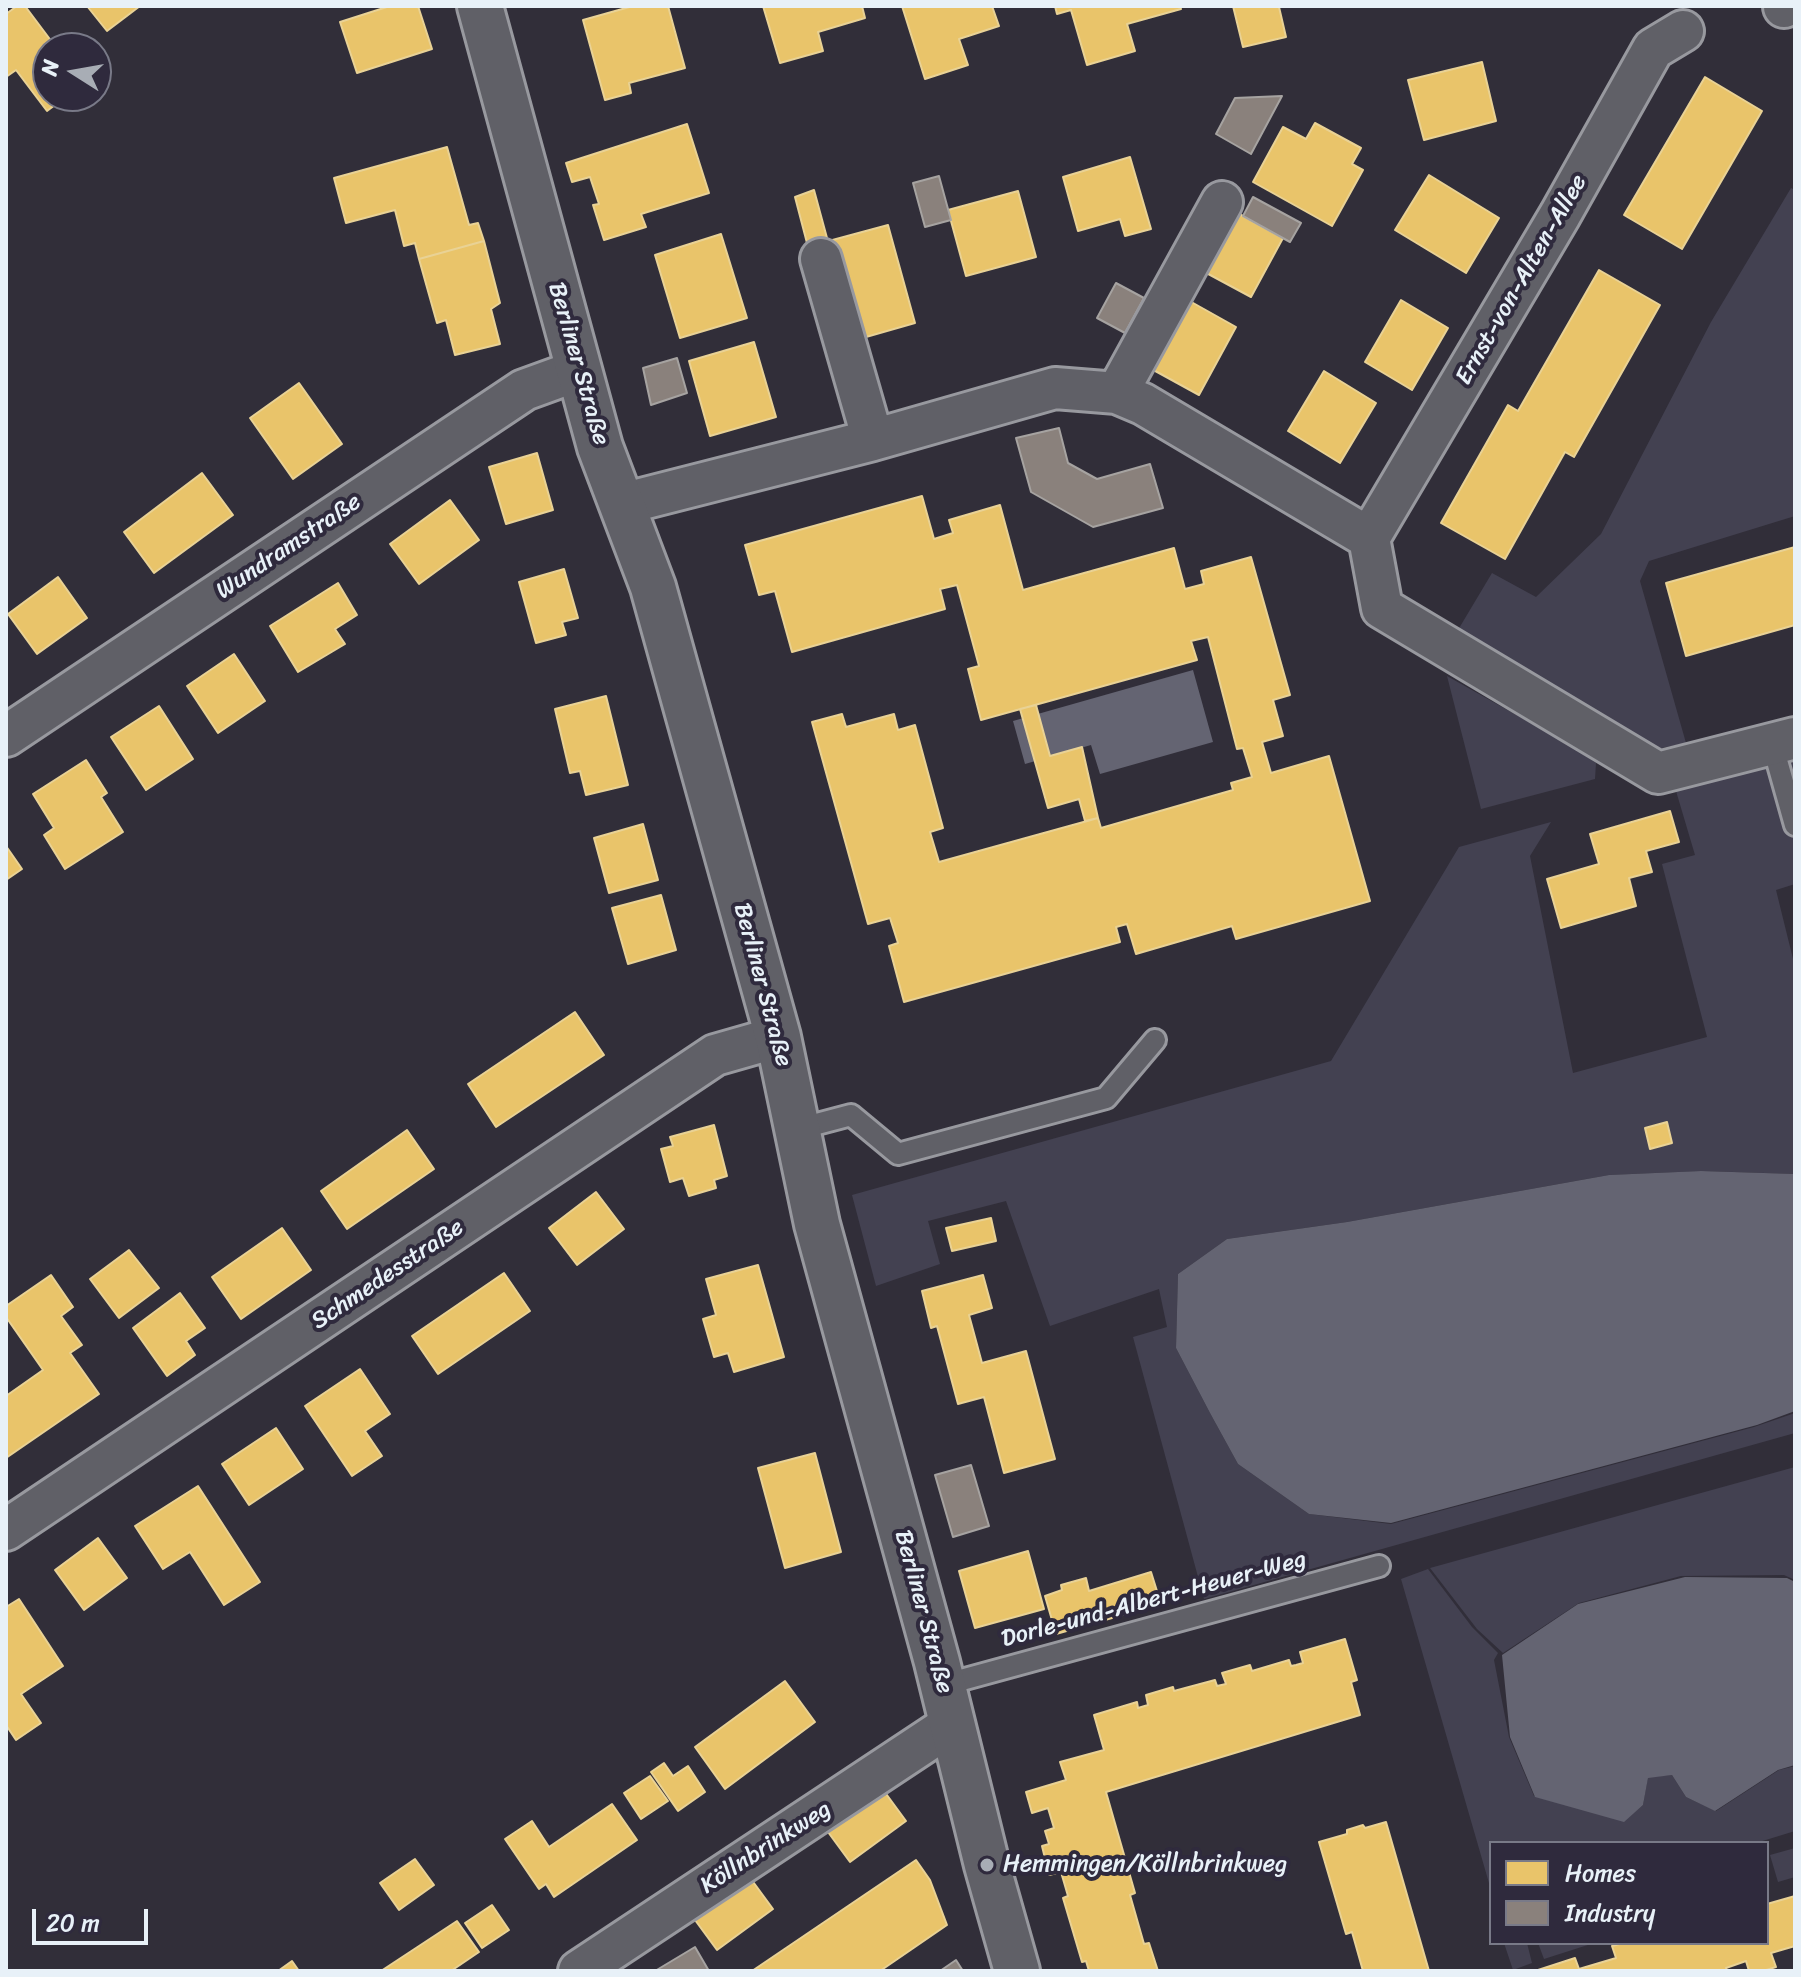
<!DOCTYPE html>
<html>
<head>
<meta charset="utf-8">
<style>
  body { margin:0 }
  #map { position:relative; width:1801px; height:1977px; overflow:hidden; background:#312e39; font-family:Sriracha,sans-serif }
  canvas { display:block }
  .frame { position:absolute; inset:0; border:8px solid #e8f1f8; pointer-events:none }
  .legend { position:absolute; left:1489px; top:1841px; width:280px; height:104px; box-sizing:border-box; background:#2f2a3d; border:2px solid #797a88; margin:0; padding:10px 14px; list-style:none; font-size:24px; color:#e8f1f8 }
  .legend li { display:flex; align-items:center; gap:16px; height:40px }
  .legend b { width:40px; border:2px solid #797a88 }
  .north { position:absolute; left:32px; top:32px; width:80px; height:80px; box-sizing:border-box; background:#2f2a3d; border:2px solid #797a88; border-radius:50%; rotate:281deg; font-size:22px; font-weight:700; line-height:32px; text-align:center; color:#e8f1f8 }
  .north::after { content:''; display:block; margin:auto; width:28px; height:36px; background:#a8adb5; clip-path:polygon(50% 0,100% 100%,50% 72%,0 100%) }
  .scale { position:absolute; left:32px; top:1909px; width:116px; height:36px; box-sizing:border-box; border:4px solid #e8f1f8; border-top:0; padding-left:10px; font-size:24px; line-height:28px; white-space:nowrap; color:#e8f1f8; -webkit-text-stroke:6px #2f2a3d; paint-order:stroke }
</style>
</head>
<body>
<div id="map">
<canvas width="1801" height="1977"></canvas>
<div class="frame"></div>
<ul class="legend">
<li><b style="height:22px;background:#e9c46a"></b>Homes</li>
<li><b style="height:22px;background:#8a817c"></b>Industry</li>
</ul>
<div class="north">N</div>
<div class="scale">20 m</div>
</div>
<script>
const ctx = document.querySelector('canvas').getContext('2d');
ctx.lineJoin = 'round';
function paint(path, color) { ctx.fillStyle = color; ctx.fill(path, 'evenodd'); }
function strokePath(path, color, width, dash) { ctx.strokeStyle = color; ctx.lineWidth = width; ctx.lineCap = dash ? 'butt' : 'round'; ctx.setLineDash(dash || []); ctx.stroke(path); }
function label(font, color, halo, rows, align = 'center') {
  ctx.font = font + ' Sriracha,sans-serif'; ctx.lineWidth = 8; ctx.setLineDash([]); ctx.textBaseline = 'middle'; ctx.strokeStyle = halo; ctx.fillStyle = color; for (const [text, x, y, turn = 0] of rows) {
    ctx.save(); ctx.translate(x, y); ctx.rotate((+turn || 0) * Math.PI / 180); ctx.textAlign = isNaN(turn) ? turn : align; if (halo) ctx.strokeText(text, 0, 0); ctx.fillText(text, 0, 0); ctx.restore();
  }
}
const green = new Path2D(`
  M1791,188l4,2v326l-146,45 -9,20 46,162 -29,6 -202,-114 37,-62 44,24 65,-63 110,-212z
  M1447,676l121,68 28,19 -1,16 -114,30z
  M1795,757v127l-19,6 19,77v207l-93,-3 -93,4 -262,47 -120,17 -49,35 -2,74 34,65 28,51 71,50 82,10 363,-97 41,-14v20l-591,166 -71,-262 34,-10 -8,-38 -109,37 -44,-125 -78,20 12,43 -64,22 -24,-91 479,-134 128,-214 92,-25 -21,34 43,217 134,-36 -45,-173 33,-9 -19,-64z
  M1795,1467v113l-11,-5 -103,1 -102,27 -76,50 -26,-24 -47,-61z
  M1428,1569l44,58 26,26 -4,7 15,77 25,59 90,25 19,-16 5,-28 24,-2 14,22 30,14 63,-41 16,-4v65l-39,12h-265v47l-90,-311z
  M1795,1848v29l-17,5 -8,-27z
  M1504,1943h23l5,20 -19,7z
  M1538,1943h56l-50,16z`);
const water = new Path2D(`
  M1193,670l20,72 -113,32 -9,-29 -66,19 -12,-43z
  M1701,1171l94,3v237l-38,14 -366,98 -82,-9 -71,-50 -28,-51 -34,-65 2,-74 49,-35 120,-17 262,-47z
  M1685,1577l102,1 8,4v183l-17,5 -63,41 -29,-14 -14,-22 -24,3 -5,27 -19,17 -89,-25 -25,-60 -8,-82 76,-51z`);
const homes = new Path2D(`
  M17,6h8l27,36 10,-7 10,13h-24v48h19l-20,15 -31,-41 -10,7v-63z
  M87,6h53l-33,25z
  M390,6h28l14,43 -75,24 -17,-51z
  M633,6h35l17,62 -56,15 2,10 -26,7 -22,-80z
  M763,6h99l3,12 -47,14 5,19 -43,12z
  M902,6h90l7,20 -40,13 9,26 -43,14z
  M1055,6h125l1,3 -54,15 8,27 -48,14 -16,-55 -14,4z
  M1233,6h51l-5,1 7,30 -43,10z
  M1482,62l14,59 -72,19 -16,-60z
  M1705,77l57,34 -80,138 -58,-34z
  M1315,123l46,25 -9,16 11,6 -31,56 -79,-44 30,-55 23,12z
  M687,124l22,69 -68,21 5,13 -42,13 -11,-35 6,-1 -9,-27 -18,5 -6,-19z
  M447,147l22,78 9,-2 6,18 -65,18 -4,-16 -11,3 -9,-36 -49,13 -12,-45z
  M1130,157l21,72 -26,7 -5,-17 -42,12 -15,-54z
  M1429,175l70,43 -33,55 -71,-43z
  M814,190l13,48 -20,5 -12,-46z
  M1018,191l18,66 -70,19 -18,-66z
  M1232,210l51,28 -32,59 -52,-28z
  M888,225l27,98 -63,18 -27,-99z
  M721,234l26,84 -67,20 -25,-83z
  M484,241l16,62 -9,6 9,35 -45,11 -9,-35 -9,3 -18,-64z
  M1599,270l61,35 -86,152 -9,-5 -60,107 -64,-36 67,-118 10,6z
  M1186,299l50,28 -37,68 -51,-28z
  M1401,300l47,28 -36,62 -47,-28z
  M754,342l22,75 -66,19 -21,-75z
  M1324,371l52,32 -36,60 -52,-32z
  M299,383l43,61 -49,35 -43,-61z
  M537,453l16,57 -47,14 -17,-57z
  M202,473l31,42 -79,58 -30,-41z
  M922,496l12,43 19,-6 -4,-13 51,-15 23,85 151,-42 11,41 19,-5 -3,-13 50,-14 39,138 -17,5 10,36 -21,6 9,31 58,-17 41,145 -134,38 -4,-13 -96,28 -9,-30 -11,3 4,15 -216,60 -15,-56 9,-3 -8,-25 -22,6 -56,-202 30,-8 4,13 48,-13 4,16 17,-5 28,103 -13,4 9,30 159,-44 3,10 132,-38 -2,-7 21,-6 -9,-29 -6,1 -29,-112 -17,4 6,19 -216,60 -13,-51 11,-3 -22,-81 -17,4 5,20 -153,43 -17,-61 -16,4 -14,-50z
  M450,500l29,40 -60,44 -29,-40z
  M1795,547v78l-109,31 -20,-73z
  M564,569l14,49 -16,4 4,13 -30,8 -17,-61z
  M58,577l29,41 -50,36 -29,-40z
  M338,583l19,32 -22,14 10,15 -47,28 -28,-46z
  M234,654l31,47 -47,32 -31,-47z
  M606,696l22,89 -42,10 -6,-24 -10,2 -15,-64z
  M1036,705l14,51 32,-9 16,71 -13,3 -6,-22 -31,9 -28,-99z
  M159,706l34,53 -47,31 -35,-53z
  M86,760l21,33 -6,4 22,35 -58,37 -21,-34 10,-7 -21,-34z
  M1670,811l9,31 -33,9 6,21 -23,6 7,28 -75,22 -14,-49 52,-15 -9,-30z
  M643,824l15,56 -49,13 -15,-55z
  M6,846l16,23 -16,11z
  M661,895l15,55 -48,14 -16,-56z
  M575,1012l29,43 -108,72 -28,-43z
  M1667,1122l5,21 -22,6 -5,-21z
  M714,1125l13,51 -13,4 2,8 -27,8 -6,-18 -13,4 -9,-33 12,-3 -3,-9z
  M407,1130l27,39 -87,60 -26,-38z
  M596,1192l28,37 -47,36 -28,-37z
  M991,1218l5,23 -44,10 -6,-23z
  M282,1228l29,42 -70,49 -29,-42z
  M129,1250l30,38 -40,30 -29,-39z
  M758,1265l26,92 -50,15 -6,-19 -14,4 -11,-38 13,-4 -10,-36z
  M504,1273l26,38 -92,63 -26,-38z
  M51,1275l22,32 -12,9 21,29 -12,8 29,41 -93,64v-62l37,-26 -37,-53v-11z
  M983,1275l9,33 -23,7 13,48 44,-12 29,108 -51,14 -20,-76 -26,7 -21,-78 -6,2 -9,-37z
  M180,1293l25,35 -19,13 9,14 -28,21 -34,-48z
  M360,1369l30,45 -25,17 17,25 -30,20 -47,-70z
  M276,1428l27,41 -54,36 -27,-41z
  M815,1453l26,99 -56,16 -27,-100z
  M198,1486l62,96 -36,23 -34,-53 -27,17 -28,-43z
  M98,1538l29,40 -43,32 -29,-40z
  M1028,1551l16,58 -69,19 -16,-57z
  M1151,1572l10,32 -105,30 -11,-38 17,-6 -1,-5 25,-7 3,13z
  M19,1599l44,67 -42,28 20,29 -25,17 -10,-15v-118z
  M1345,1639l12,41 -6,2 9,33 -254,77 29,101 -5,2 14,49 5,-1 9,28h-69l-3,-10 -4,1 -19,-64 5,-2 -7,-24 -12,3 -7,-29 7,-2 -4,-13 9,-3 -6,-20 -16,5 -6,-21 40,-12 -6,-18 44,-12 -10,-35 43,-13 1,6 10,-3 -2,-10 27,-8 1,4 41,-11 2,6 9,-2 -4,-11 28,-8 2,6 37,-11 2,6 5,-1 7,-2 -3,-11z
  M785,1681l30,41 -90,67 -30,-42z
  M664,1763l9,13 15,-10 17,26 -27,19 -27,-39z
  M650,1776l18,25 -27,18 -17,-26z
  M884,1791l22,30 -56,41 -22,-30z
  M612,1804l25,36 -83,57 -8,-13 -7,5 -34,-50 27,-18 17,26z
  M1386,1822l43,149h-66l-11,-39 -6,2 -27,-92 28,-8v-4l16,-5 2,3z
  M415,1859l19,26 -35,25 -19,-27z
  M916,1860l14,20 17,45 -67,46h-128z
  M751,1879l22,30 -56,41 -22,-30z
  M1795,1896v50l-24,7 5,14 -13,4h-14l-3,-10 -20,7 1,3 -189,-1 37,-12 4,11 37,-11 -4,-12 11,-3h144v-39z
  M492,1905l17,25 -27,18 -17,-25z
  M457,1921l22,31 -28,19h-70z
  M292,1961l7,10h-21z`);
const industry = new Path2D(`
  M1282,96l-31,58 -35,-20 19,-36z
  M939,176l12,44 -26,7 -12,-44z
  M1253,197l48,26 -11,19 -47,-26z
  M1116,283l28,15 -19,35 -28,-15z
  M677,358l10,35 -36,12 -8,-37z
  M1059,428l9,35 29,16 53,-15 13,44 -70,19 -62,-35 -15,-54z
  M971,1465l18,61 -36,11 -18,-62z
  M695,1947l14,24h-54z
  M956,1960l7,11h-23z`);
const lane = new Path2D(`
  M1772,743l23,82
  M798,1129l53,-14 47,39 208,-56 49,-58
  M943,1685l436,-119`);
const street = new Path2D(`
  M1784,7l1,-1
  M821,259l52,181
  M1117,393l105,-191
  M622,504l251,-64 182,-52 62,5 26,11 226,134 13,70 276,165 137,-35
  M1369,538l191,-323 93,-166 30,-18
  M6,736l518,-346 55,-20
  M6,1530l709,-475 63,-18
  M579,1971l373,-247`);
const secondary = new Path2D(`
  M480,6l120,441 53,140 125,450 39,187 120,438 50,203 30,106`);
const markers = [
  [987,1865,8,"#a8adb5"]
];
const streetNames = [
  ["Ernst-von-Alten-Allee",1522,280,-60],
  ["Berliner Straße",578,364,74],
  ["Wundramstraße",289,547,-34],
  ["Berliner Straße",762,985,75],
  ["Schmedesstraße",388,1275,-34],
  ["Dorle-und-Albert-Heuer-Weg",1154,1600,-15],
  ["Berliner Straße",923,1612,75],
  ["Köllnbrinkweg",766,1848,-33]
];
const poiNames = [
  ["Hemmingen/Köllnbrinkweg",1003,1865]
];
paint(green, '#434151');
paint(water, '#646472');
paint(homes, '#e9c46a');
strokePath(homes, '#e9d295', 2);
paint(industry, '#8a817c');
strokePath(industry, '#a6a3a1', 2);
strokePath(lane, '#98999f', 26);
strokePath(street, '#98999f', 46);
strokePath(secondary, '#98999f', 50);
strokePath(lane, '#606067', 20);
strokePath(street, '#606067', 40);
strokePath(secondary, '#606067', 44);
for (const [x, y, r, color] of markers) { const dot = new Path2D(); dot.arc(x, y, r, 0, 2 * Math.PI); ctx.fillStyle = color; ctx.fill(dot); strokePath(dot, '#2f2a3d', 3); }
label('24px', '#e8f1f8', '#2f2a3d', streetNames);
label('24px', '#e8f1f8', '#2f2a3d', poiNames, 'left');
</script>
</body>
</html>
